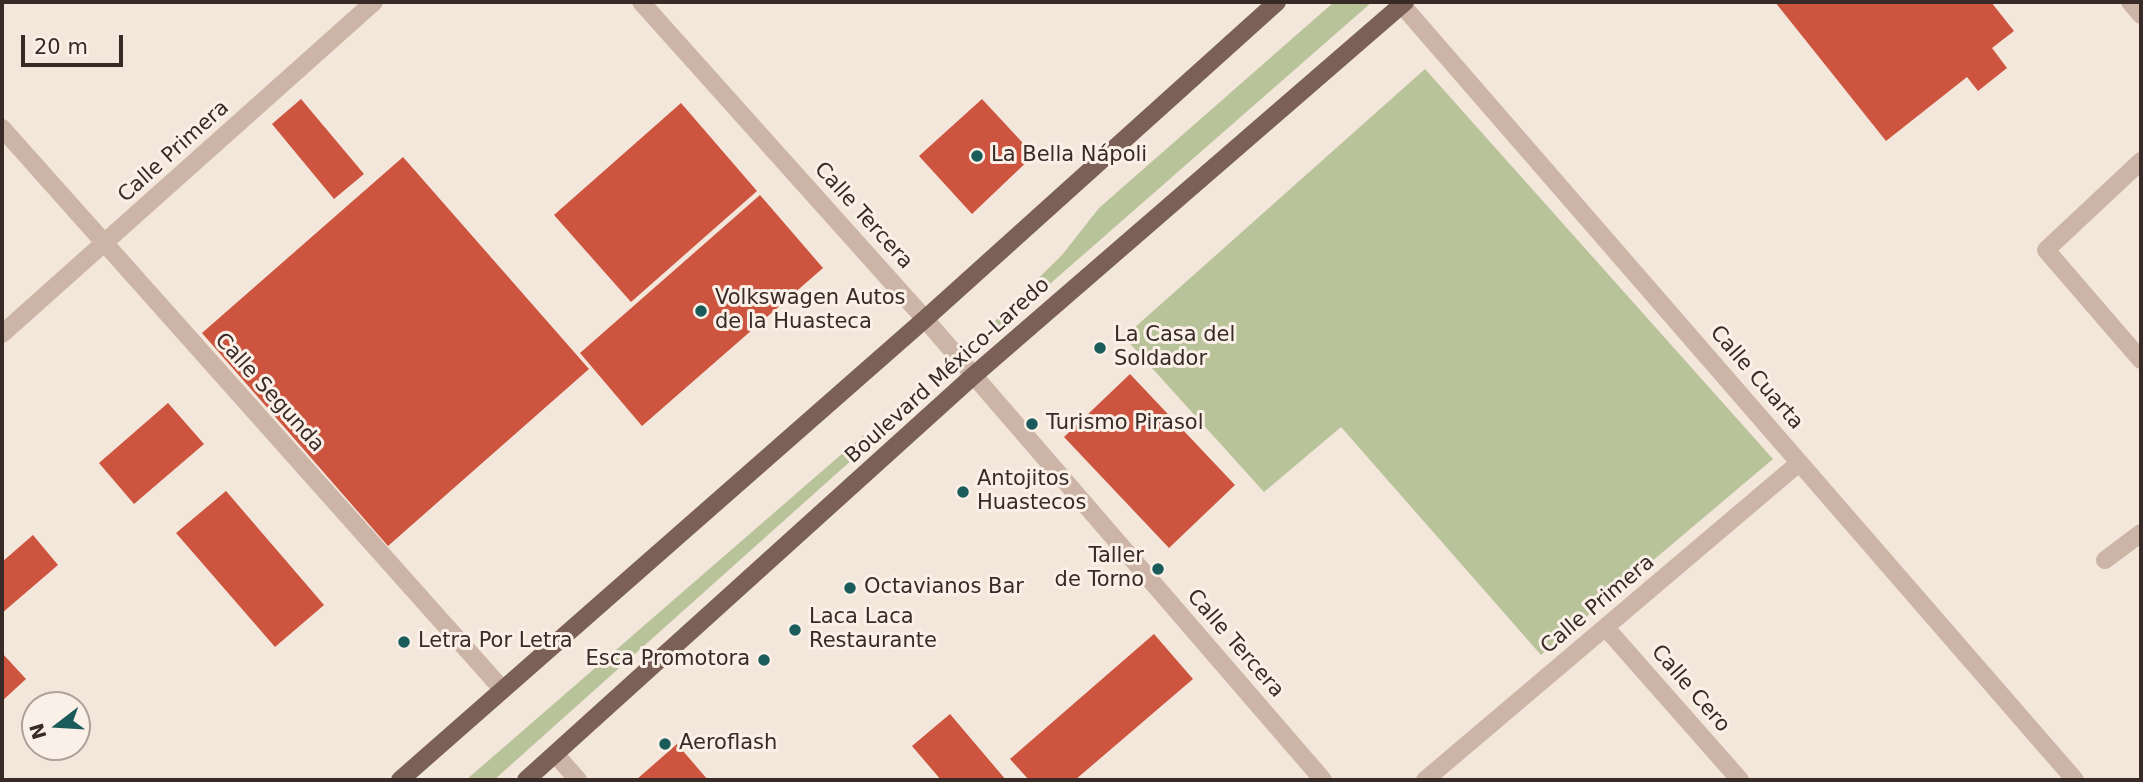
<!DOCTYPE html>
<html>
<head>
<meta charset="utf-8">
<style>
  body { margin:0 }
  #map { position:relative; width:2143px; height:782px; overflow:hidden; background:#f3e6db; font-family:"DejaVu Sans",sans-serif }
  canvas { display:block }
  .frame { position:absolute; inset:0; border:4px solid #382b27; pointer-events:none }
  .north { position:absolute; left:21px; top:691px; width:70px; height:70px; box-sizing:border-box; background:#fbf0e7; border:2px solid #ada19a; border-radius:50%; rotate:253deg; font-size:19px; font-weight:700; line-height:28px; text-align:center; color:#382b27 }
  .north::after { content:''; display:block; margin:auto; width:24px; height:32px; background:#1a5c5a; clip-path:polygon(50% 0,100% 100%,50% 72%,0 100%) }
  .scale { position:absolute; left:21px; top:35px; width:102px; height:32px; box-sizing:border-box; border:4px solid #382b27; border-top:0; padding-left:9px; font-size:21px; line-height:24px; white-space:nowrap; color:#382b27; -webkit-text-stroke:5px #fbf0e7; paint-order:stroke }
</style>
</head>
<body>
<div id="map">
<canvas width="2143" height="782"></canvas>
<div class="frame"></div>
<div class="north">N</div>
<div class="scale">20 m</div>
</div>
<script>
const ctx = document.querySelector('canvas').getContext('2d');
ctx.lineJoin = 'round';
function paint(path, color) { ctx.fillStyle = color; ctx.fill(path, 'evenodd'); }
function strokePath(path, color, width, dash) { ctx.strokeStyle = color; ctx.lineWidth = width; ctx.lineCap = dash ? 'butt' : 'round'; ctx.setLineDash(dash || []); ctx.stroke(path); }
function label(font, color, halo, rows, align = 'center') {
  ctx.font = font + ' "DejaVu Sans",sans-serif'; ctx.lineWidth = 6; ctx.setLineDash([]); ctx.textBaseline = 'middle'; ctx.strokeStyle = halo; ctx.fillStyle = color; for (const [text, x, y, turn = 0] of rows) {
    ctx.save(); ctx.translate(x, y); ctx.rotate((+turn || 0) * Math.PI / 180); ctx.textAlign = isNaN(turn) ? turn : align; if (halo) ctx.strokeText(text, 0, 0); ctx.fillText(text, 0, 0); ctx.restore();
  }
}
const green = new Path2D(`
  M1334,2h38l-377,330 -5,-2 3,-7 69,-68 37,-47z
  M1425,69l348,390 -232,196 -200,-228 -77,65 -140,-155z
  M866,433h5l2,8 -379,339h-28z`);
const building = new Path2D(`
  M1775,2h216l23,29 -22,17 15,20 -29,23 -11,-14 -81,64z
  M301,99l63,75 -30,25 -62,-75z
  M982,99l52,56 -62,59 -53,-58z
  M681,103l76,88 -126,111 -77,-87z
  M403,157l186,212 -201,177 -186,-213z
  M760,195l63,73 -181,158 -62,-73z
  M1130,374l105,111 -66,63 -105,-111z
  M168,403l36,41 -70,60 -35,-41z
  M226,491l98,114 -49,42 -99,-114z
  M33,535l25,30 -56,48v-51z
  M1154,634l39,45 -118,101h-46l-19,-21z
  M2,653l24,26 -24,22z
  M950,714l56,66h-65l-29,-34z
  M677,744l31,36h-72z`);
const minor = new Path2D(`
  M641,2l284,317 398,461
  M2130,2l11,13
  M1402,5l673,775
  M2,128l500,561
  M2141,161l-95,89 95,110
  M2,334l372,-332
  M2105,560l36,-27
  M1606,628l134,152
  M556,755l22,25
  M1425,780l374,-317`);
const primary = new Path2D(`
  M400,780l525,-461 352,-317
  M526,780l447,-404 432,-374`);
const markers = [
  [977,156,7,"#1a5c5a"],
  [701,311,7,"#1a5c5a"],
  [1100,348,7,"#1a5c5a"],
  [1032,424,7,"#1a5c5a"],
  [963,492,7,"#1a5c5a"],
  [1158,569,7,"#1a5c5a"],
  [850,588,7,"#1a5c5a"],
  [795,630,7,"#1a5c5a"],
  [404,642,7,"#1a5c5a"],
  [764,660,7,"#1a5c5a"],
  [665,744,7,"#1a5c5a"]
];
const streetNames = [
  ["Calle Primera",174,152,-42],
  ["Calle Tercera",863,216,48],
  ["Boulevard México-Laredo",948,371,-42],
  ["Calle Cuarta",1756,378,49],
  ["Calle Segunda",269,393,48],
  ["Calle Primera",1598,605,-40],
  ["Calle Tercera",1235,644,49],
  ["Calle Cero",1690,689,49]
];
const poiNames = [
  ["La Bella Nápoli",991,156],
  ["Volkswagen Autos",715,299],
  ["de la Huasteca",715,323],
  ["La Casa del",1114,336],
  ["Soldador",1114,360],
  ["Turismo Pirasol",1046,424],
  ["Antojitos",977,480],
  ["Huastecos",977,504],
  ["Taller",1144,557,"right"],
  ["de Torno",1144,581,"right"],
  ["Octavianos Bar",864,588],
  ["Laca Laca",809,618],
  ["Restaurante",809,642],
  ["Letra Por Letra",418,642],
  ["Esca Promotora",750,660,"right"],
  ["Aeroflash",679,744]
];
paint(green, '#b9c39a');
paint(building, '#cd553f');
strokePath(minor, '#ccb4a6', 18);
strokePath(primary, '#7a6057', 18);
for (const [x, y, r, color] of markers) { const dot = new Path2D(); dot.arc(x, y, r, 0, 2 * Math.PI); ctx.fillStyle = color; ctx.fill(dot); strokePath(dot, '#fbf0e7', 2.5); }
label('21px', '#382b27', '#fbf0e7', streetNames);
label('21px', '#382b27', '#fbf0e7', poiNames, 'left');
</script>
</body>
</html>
